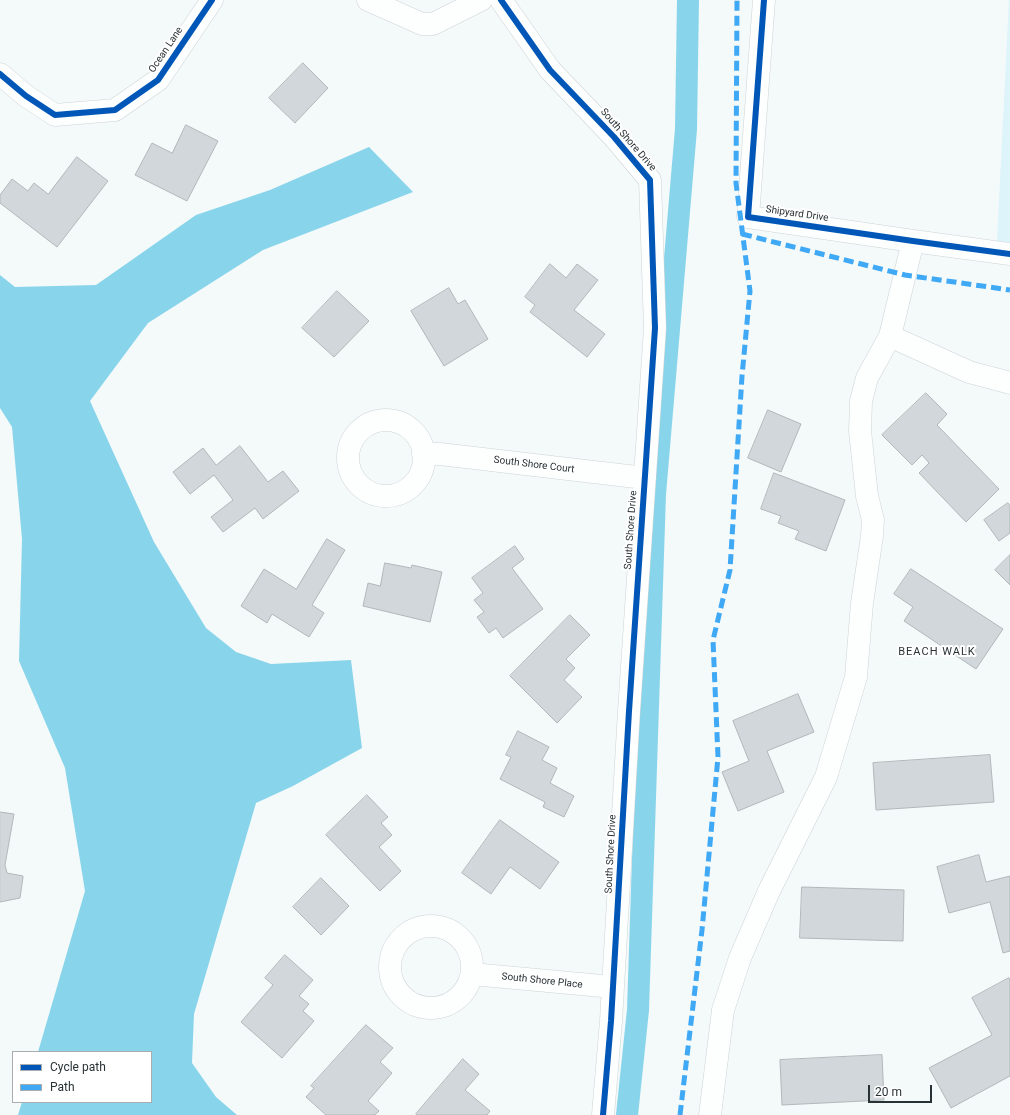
<!DOCTYPE html>
<html>
<head>
<meta charset="utf-8">
<style>
  body { margin:0 }
  #map { position:relative; width:1010px; height:1115px; overflow:hidden; background:#f4f9fa; font-family:Roboto,sans-serif }
  canvas { display:block }
  .legend { position:absolute; left:12px; top:1051px; width:140px; height:52px; box-sizing:border-box; background:#fff; border:1px solid #a9adae; margin:0; padding:5px 7px; list-style:none; font-size:12px; color:#283235 }
  .legend li { display:flex; align-items:center; gap:8px; height:20px }
  .legend b { width:20px; border:1px solid #a9adae }
  .scale { position:absolute; left:868px; top:1085px; width:64px; height:18px; box-sizing:border-box; border:2px solid #283235; border-top:0; padding-left:5px; font-size:12px; line-height:14px; white-space:nowrap; color:#283235; -webkit-text-stroke:3px #fff; paint-order:stroke }
</style>
</head>
<body>
<div id="map">
<canvas width="1010" height="1115"></canvas>
<ul class="legend">
<li><b style="height:5px;background:#0057b8"></b>Cycle path</li>
<li><b style="height:5px;background:#3fa9f5"></b>Path</li>
</ul>
<div class="scale">20 m</div>
</div>
<script>
const ctx = document.querySelector('canvas').getContext('2d');
ctx.lineJoin = 'round';
function paint(path, color) { ctx.fillStyle = color; ctx.fill(path, 'evenodd'); }
function strokePath(path, color, width, dash) { ctx.strokeStyle = color; ctx.lineWidth = width; ctx.lineCap = dash ? 'butt' : 'round'; ctx.setLineDash(dash || []); ctx.stroke(path); }
function label(font, color, halo, rows, align = 'center') {
  ctx.font = font + ' Roboto,sans-serif'; ctx.lineWidth = 4; ctx.setLineDash([]); ctx.textBaseline = 'middle'; ctx.strokeStyle = halo; ctx.fillStyle = color; for (const [text, x, y, turn = 0] of rows) {
    ctx.save(); ctx.translate(x, y); ctx.rotate((+turn || 0) * Math.PI / 180); ctx.textAlign = isNaN(turn) ? turn : align; if (halo) ctx.strokeText(text, 0, 0); ctx.fillText(text, 0, 0); ctx.restore();
  }
}
const green = new Path2D(`
  M1009,0h1v243l-13,-2z`);
const water = new Path2D(`
  M369,147l44,45 -150,58 -115,73 -58,78 64,141 52,86 30,24 35,12 80,-4 11,88 -69,38 -37,17 -62,211 -2,49 24,34 21,18h-219l4,-13h129v-50h-113l47,-161 -20,-123 -46,-107 3,-122 -10,-112 -12,-19v-133l15,12 81,-2 100,-70 74,-25z`);
const canal = new Path2D(`
  M627,1115l11,-105 17,-516 31,-365 2,-129`);
const building = new Path2D(`
  M303,63l25,25 -33,35 -26,-25z
  M186,125l32,16 -31,60 -52,-26 17,-32 20,10z
  M77,157l31,24 -51,66 -57,-44v-8l12,-16 16,12 6,-8 14,11z
  M550,264l16,14 11,-14 21,16 -24,30 31,24 -18,23 -57,-45 5,-7 -10,-8z
  M449,288l9,16 7,-4 23,39 -44,27 -33,-55z
  M337,291l32,30 -35,36 -32,-29z
  M926,393l21,21 -10,11 62,64 -33,33 -47,-49 10,-10 -7,-8 -10,10 -30,-30z
  M768,410l33,14 -20,48 -33,-14z
  M240,446l28,36 15,-11 16,20 -36,28 -8,-11 -32,24 -12,-15 22,-17 -19,-25 -24,19 -17,-22 30,-24 13,17z
  M774,473l71,27 -19,51 -31,-12 4,-8 -21,-8 3,-7 -20,-7z
  M1008,503l2,3v27l-11,8 -15,-21z
  M327,539l18,11 -33,55 12,8 -15,24 -37,-23 -5,9 -26,-17 23,-37 32,20z
  M515,546l9,13 -12,9 31,41 -40,29 -7,-10 -7,5 -12,-16 7,-5 -10,-12 9,-7 -11,-15z
  M1010,555v30l-15,-15z
  M385,563l26,5 1,-3 30,7 -12,50 -67,-16 5,-23 12,3z
  M911,569l92,60 -27,40 -72,-48 9,-14 -19,-13z
  M570,615l20,20 -24,24 9,9 -11,12 18,17 -25,26 -47,-47z
  M798,694l16,38 -47,19 17,41 -46,19 -16,-39 27,-11 -16,-40z
  M518,731l31,16 -7,13 15,8 -7,15 24,13 -10,21 -21,-10 2,-5 -45,-23 11,-22 -5,-2z
  M990,755l4,47 -118,8 -3,-47z
  M367,795l21,22 -7,6 11,12 -13,12 22,24 -21,20 -54,-56z
  M0,812l14,2 -9,51 2,8 16,3v1l-3,21 -20,4z
  M500,820l59,42 -19,27 -30,-22 -19,27 -29,-21z
  M979,855l7,27 24,-6v75l-7,2 -13,-51 -41,11 -12,-46z
  M321,878l28,28 -28,29 -28,-28z
  M802,887l102,3 -1,51 -103,-3z
  M285,955l28,25 -14,16 10,8 -6,7 11,10 -32,37 -41,-36 32,-37 -8,-7z
  M1009,978l1,3v95l-59,32 -22,-40 63,-33 -20,-37z
  M366,1025l27,23 -13,14 12,11 -24,28 11,10 -4,4h-49l-20,-18 8,-9 -3,-2z
  M882,1055l2,45 -102,5 -2,-45z
  M463,1059l16,15 -14,16 25,21 -3,4h-70l-1,-1z`);
const minor = new Path2D(`
  M368,0l54,24h11l48,-24
  M501,0l49,70 64,67 36,43 5,148 -26,383 -18,310 -8,94
  M764,0l-16,217 165,24 97,13
  M0,74l26,22 29,19 60,-5 43,-30 54,-80
  M890,336l79,36 41,11
  M348 458a38 38 0 1 1 76 0a38 38 0 1 1-76 0Z
  M423,454h17l205,24
  M390 967a41 41 0 1 1 82 0a41 41 0 1 1-82 0Z
  M472,974l141,13
  M710,1115l13,-105 17,-52 29,-67 57,-114 30,-100 6,-74 10,-67 1,-16 -6,-24 -7,-65 1,-30 6,-23 23,-42 23,-95`);
const quiet = new Path2D(`
  M742,234l163,41 105,15
  M680,1115l22,-185 16,-173 -5,-117 17,-70 12,-194 8,-85 -14,-108 1,-183`);
const cycleway = new Path2D(`
  M501,0l49,70 64,67 36,43 5,148 -26,383 -18,310 -8,94
  M764,0l-16,217 165,24 97,13
  M0,74l26,22 29,19 60,-5 43,-30 54,-80`);
const streetNames = [
  ["Ocean Lane",166,50,-56],
  ["South Shore Drive",628,140,49],
  ["Shipyard Drive",797,214,8],
  ["South Shore Court",534,465,7],
  ["South Shore Drive",631,530,-86],
  ["South Shore Drive",611,854,-87],
  ["South Shore Place",542,981,6]
];
const neighbourhoodNames = [
  ["BEACH WALK",937,652]
];
paint(green, '#ddf4fb');
paint(water, '#88d5eb');
strokePath(canal, '#88d5eb', 22);
paint(building, '#d1d7da');
strokePath(building, '#b1b8ba', 1);
strokePath(minor, '#cdd4d6', 23);
strokePath(minor, '#fdfefe', 22);
strokePath(quiet, '#3fa9f5', 5, [10, 5]);
strokePath(cycleway, '#0057b8', 6);
label('10px', '#283235', '#fff', streetNames);
ctx.letterSpacing = '1px';
label('11px', '#283235', '#fff', neighbourhoodNames);
ctx.letterSpacing = '0px';
</script>
</body>
</html>
